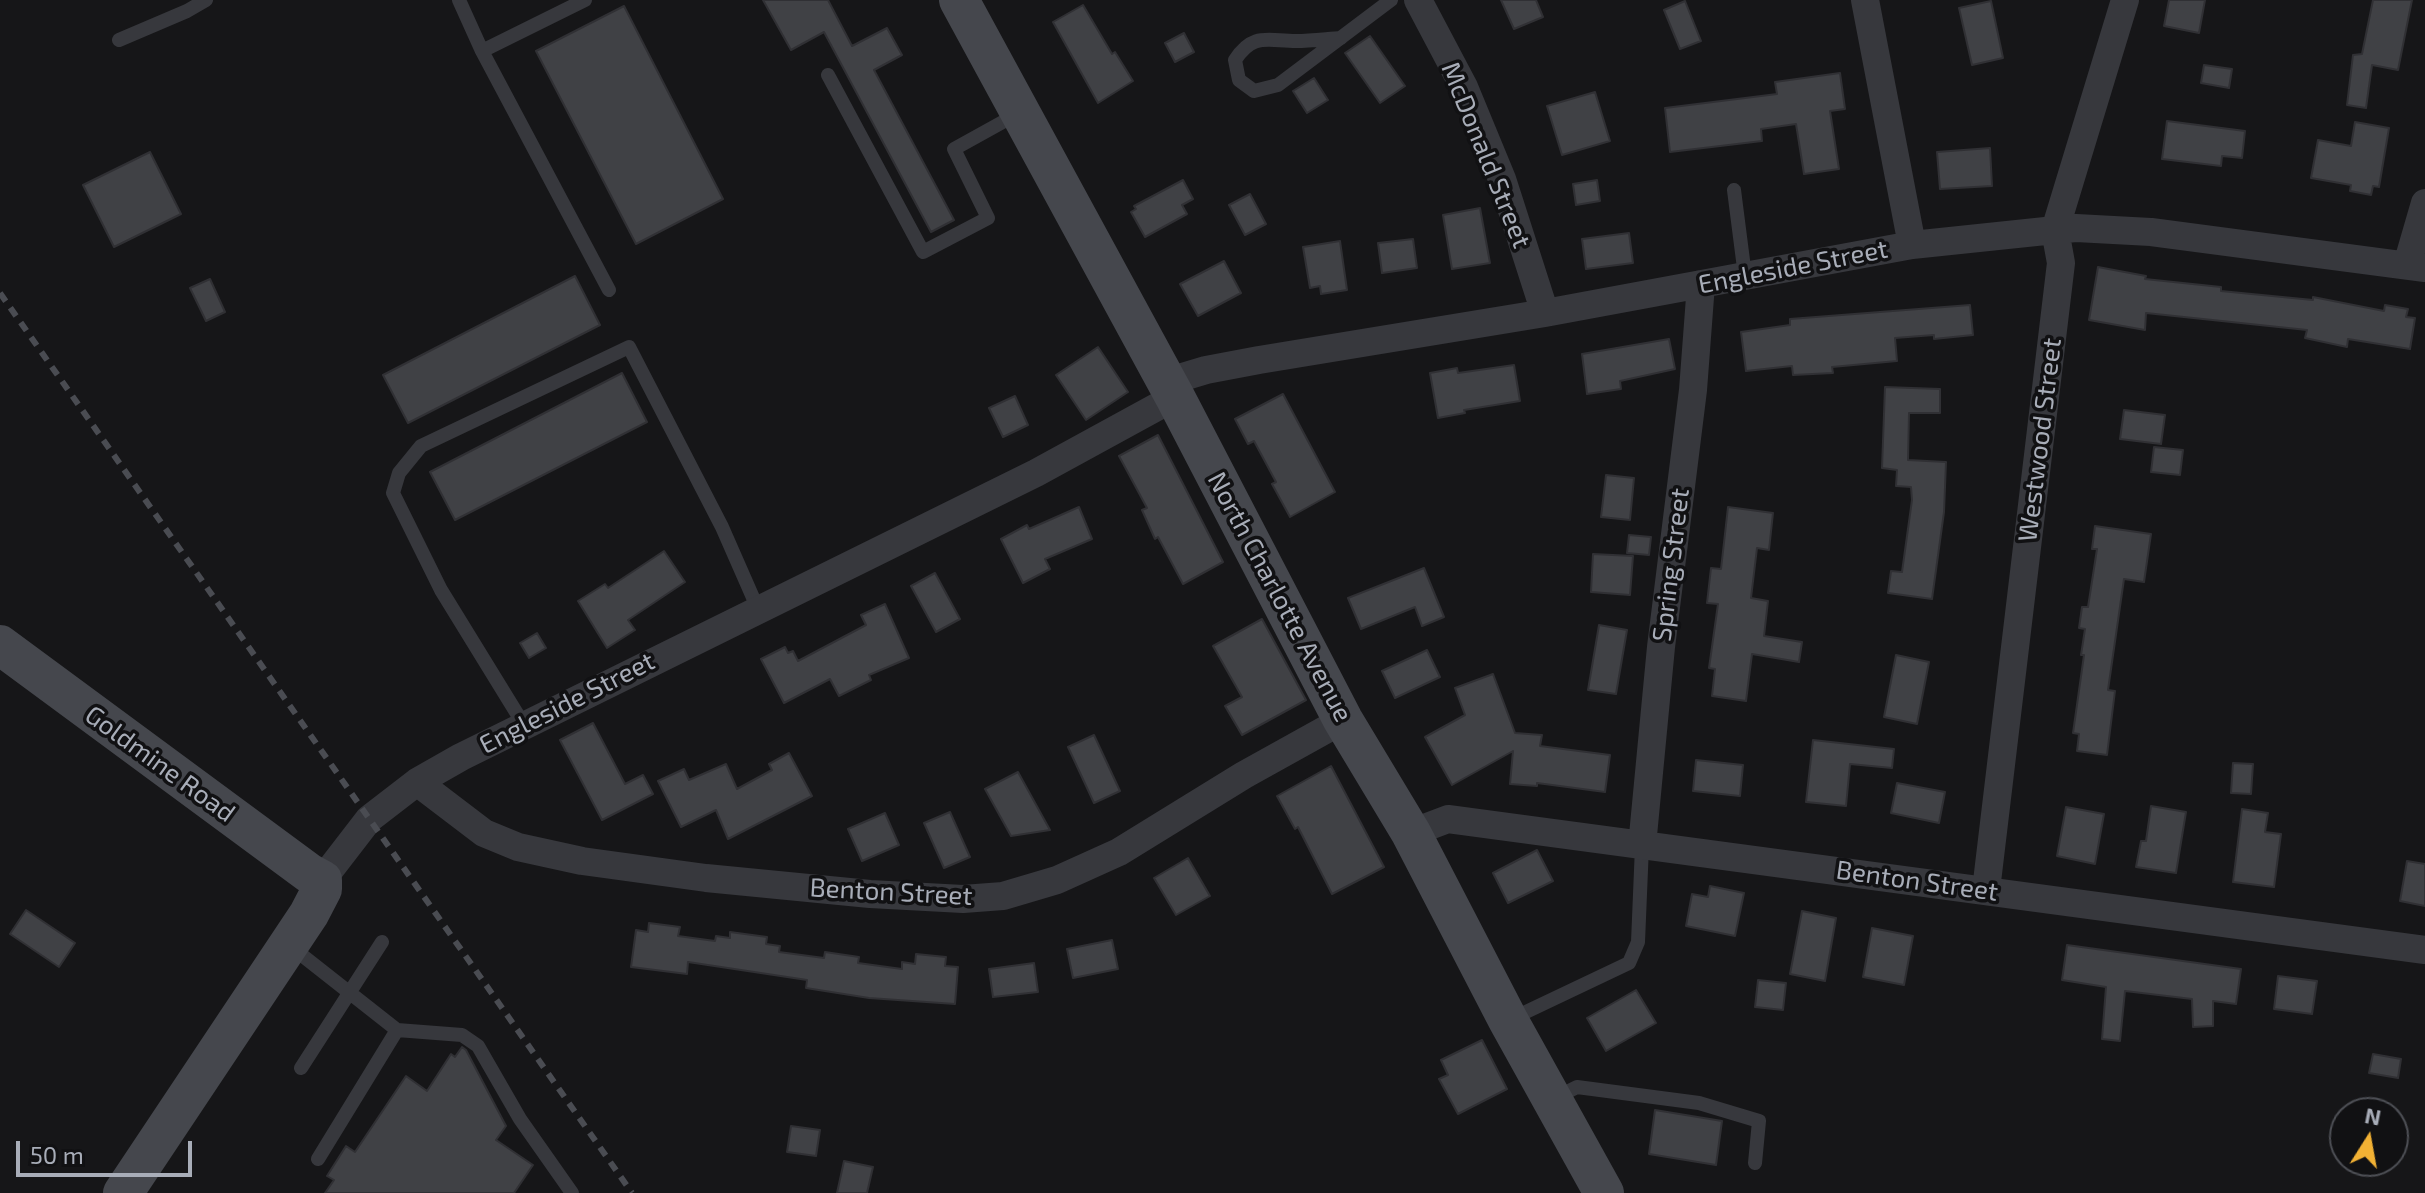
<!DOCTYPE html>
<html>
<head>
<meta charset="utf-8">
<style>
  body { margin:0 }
  #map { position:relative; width:2425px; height:1193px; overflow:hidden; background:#161618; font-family:"Exo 2",sans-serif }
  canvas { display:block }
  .north { position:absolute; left:2329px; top:1097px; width:80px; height:80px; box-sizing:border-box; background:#111113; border:2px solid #4d4f55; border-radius:50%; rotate:11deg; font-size:22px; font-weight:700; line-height:32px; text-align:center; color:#a8adb8 }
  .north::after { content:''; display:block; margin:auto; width:28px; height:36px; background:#f2b134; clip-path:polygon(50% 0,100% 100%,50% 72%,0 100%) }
  .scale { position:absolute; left:16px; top:1141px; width:176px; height:36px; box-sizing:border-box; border:4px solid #a8adb8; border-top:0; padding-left:10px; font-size:24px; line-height:28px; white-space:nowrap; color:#a8adb8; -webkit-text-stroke:6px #111113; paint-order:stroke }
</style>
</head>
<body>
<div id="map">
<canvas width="2425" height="1193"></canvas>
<div class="north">N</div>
<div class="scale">50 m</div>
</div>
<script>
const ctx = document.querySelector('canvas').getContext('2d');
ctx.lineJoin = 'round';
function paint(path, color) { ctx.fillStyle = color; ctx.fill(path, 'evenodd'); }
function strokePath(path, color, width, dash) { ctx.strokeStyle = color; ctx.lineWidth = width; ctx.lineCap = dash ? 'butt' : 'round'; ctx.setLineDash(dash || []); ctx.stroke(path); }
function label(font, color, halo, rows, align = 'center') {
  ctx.font = font + ' "Exo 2",sans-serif'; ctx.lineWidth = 7; ctx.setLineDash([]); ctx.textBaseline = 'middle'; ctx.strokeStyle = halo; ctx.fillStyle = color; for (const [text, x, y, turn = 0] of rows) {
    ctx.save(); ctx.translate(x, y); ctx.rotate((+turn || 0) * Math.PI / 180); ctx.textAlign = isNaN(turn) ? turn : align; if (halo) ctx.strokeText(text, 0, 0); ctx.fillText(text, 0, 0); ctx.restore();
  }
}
const building = new Path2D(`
  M763,0h65l24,46 35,-18 15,27 -28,15 80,150 -23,12 -107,-200 -33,18z
  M1501,0h35l7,17 -29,12z
  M2169,0h36l-6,33 -35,-7z
  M2373,0h39l-14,70 -26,-5 -6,43 -19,-3 6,-50 9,-1z
  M1685,1l16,40 -21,8 -16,-39z
  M1991,1l12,57 -31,7 -13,-57z
  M1083,5l29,49 3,-2 18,29 -35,22 -45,-81z
  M624,6l99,193 -87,45 -100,-193z
  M1184,33l10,19 -19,10 -10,-19z
  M1370,36l35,50 -25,17 -35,-50z
  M2204,65l28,4 -3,19 -28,-5z
  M1840,73l5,36 -15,2 9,58 -35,5 -8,-50 -35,5 1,12 -92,11 -5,-44 112,-14 -2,-12z
  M1314,78l14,22 -21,13 -14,-22z
  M1595,92l15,49 -48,14 -15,-49z
  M2167,121l78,10 -3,27 -20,-2 -1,10 -59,-7z
  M2355,122l34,6 -10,59 -6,-1 -2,9 -21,-4 1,-6 -40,-7 7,-38 33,6z
  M1990,148l2,38 -52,3 -3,-37z
  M150,152l31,62 -67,33 -31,-62z
  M1183,180l10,19 -11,6 5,9 -42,23 -14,-25 5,-3 -2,-3z
  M1597,180l3,21 -24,4 -3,-21z
  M1250,194l16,30 -21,11 -16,-30z
  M1480,208l10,55 -38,6 -9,-54z
  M1629,233l4,30 -47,6 -4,-30z
  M1413,239l4,29 -35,5 -4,-30z
  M1340,241l7,49 -26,4 -1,-8 -10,2 -7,-41z
  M1224,261l17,32 -43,23 -18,-32z
  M2098,267l48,9 -1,3 76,8v4l92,9v-3l71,14 1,-6 23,4 -2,8 9,1 -5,31 -62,-10 -1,8 -42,-9 2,-8 -161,-17 -1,17 -56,-10z
  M575,276l25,49 -192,98 -25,-48z
  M210,279l15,33 -19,9 -16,-33z
  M1970,305l3,30 -39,4v-4l-39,3 2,23 -65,6 1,6 -40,2 -1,-9 -46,5 -5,-39 49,-7v-6z
  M1669,339l6,30 -55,12 1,8 -34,5 -5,-40z
  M1098,347l30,45 -42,28 -30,-45z
  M1514,365l6,36 -56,9 1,3 -27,5 -8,-45 27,-5 1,5z
  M622,373l25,49 -192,98 -25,-48z
  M1885,387l55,2v24h-31l-1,47 38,2 -2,50 -12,87 -44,-6 3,-22 11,1 10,-72 -1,-13 -15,-1 1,-16 -15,-2z
  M1283,394l52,98 -45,25 -18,-33 4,-2 -22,-41 -6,3 -13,-25z
  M1015,396l13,29 -25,12 -14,-29z
  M2124,410l41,5 -4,29 -41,-5z
  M1158,435l65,127 -40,22 -25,-47 -3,2 -13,-29 5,-2 -28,-52z
  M2154,447l29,3 -3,25 -29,-3z
  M1606,475l28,3 -4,42 -29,-3z
  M1079,507l13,32 -47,20 5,10 -27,14 -22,-44 26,-14 2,4z
  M1728,507l45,6 -4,37 -12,-2 -6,50 17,3 -4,35 38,6 -3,20 -47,-8 -6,47 -34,-5 3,-27 -6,-1 9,-64 -11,-1 4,-35 10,1z
  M2095,526l56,8 -7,48 -20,-3 -16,111 7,1 -8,64 -30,-4 2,-17 -6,-1 11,-78h-3l4,-26 -6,-1 3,-21h6l9,-58h-5z
  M1629,535l22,2 -2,18 -22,-2z
  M664,551l21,31 -57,38 7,10 -28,18 -29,-47 27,-17 3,4z
  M1593,554l40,2 -3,39 -39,-3z
  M1424,568l20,49 -22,9 -7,-19 -54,22 -13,-31z
  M935,573l25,46 -24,13 -25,-46z
  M885,604l24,54 -40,17 2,5 -32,16 -9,-17 -46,24 -23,-44 24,-12 3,6 5,-2 5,10 68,-36 -5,-10z
  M1262,619l44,81 -64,35 -17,-29 17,-9 -29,-51z
  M1599,625l28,5 -11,64 -28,-4z
  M537,633l9,15 -17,10 -9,-15z
  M1427,650l13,27 -45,21 -13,-27z
  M1896,655l33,7 -12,62 -33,-7z
  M1493,674l22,59 27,2 -2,11 70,9 -5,37 -68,-9v3l-27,-2 3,-33 -61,34 -27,-48 40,-22 -10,-27z
  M593,723l32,61 18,-9 10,19 -51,26 -42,-80z
  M1094,735l26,56 -26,12 -26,-56z
  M1813,740l81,9 -2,19 -42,-4 -4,42 -40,-4z
  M789,753l23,43 -84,43 -12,-29 -35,17 -23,-46 26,-12 5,11 37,-16 11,25 35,-19 -3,-6z
  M1696,760l47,5 -3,31 -47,-5z
  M2233,763l20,1 -2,30 -20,-1z
  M1331,766l53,101 -52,27 -34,-67 -3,2 -18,-33z
  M1018,772l32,58 -39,6 -26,-47z
  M1897,783l48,9 -6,31 -48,-10z
  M2151,806l35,6 -10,61 -40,-6 5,-26h5z
  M2066,807l38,7 -9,50 -38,-8z
  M2242,809l26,4 -3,19 16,2 -7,53 -41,-5z
  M950,812l20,45 -26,11 -20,-45z
  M885,813l14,32 -37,16 -14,-32z
  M1537,850l16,31 -45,22 -15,-30z
  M1188,858l22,38 -34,19 -22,-37z
  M2407,861l18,3v42l-25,-5z
  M1710,886l34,7 -9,43 -49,-10 6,-32 16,3z
  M26,910l49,33 -16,24 -49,-33z
  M1802,911l34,7 -11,63 -35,-7z
  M649,923l31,4 -2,9 37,5 1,-5 14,2v-6l37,5 -1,7 14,2 -1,6 45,6 1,-6 34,5 -1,6 44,6v-7l13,2 1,-10 30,3 -1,9 13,1 -3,37 -86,-6 -63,-10 1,-8 -119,-18 -1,12 -56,-7 5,-37 12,2z
  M1872,928l41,8 -9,49 -41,-8z
  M1112,940l6,29 -45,9 -6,-29z
  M2067,945l174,24 -5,35 -23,-3v25l-20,1 -1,-28 -67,-8 -5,50 -18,-2 4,-52 -44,-7z
  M1034,963l4,29 -45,5 -4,-28z
  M2278,976l39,5 -5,33 -38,-5z
  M1758,980l28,3 -3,27 -28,-3z
  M1636,990l20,33 -50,28 -19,-33z
  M1482,1040l25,49 -49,25 -19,-35 9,-4 -7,-15z
  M462,1047l4,3 40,76 -10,14 37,25 -19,28h-189l9,-13 -7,-4 19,-30 9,6 51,-76 21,15 24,-37 4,3z
  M2373,1054l28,5 -3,19 -29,-5z
  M1655,1110l67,11 -6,44 -67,-11z
  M791,1126l29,4 -4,26 -29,-4z
  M844,1161l29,6 -6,26h-30z`);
const service = new Path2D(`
  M459,0l23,51 103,-51
  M1341,38c-15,1 -30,3 -45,3 -28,0 -43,-9 -61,19l4,20 15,11 24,-6 113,-85
  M119,40l68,-29 19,-11
  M482,51l127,239
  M828,75l95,177 65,-34 -34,-69 65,-36
  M1734,190l11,86
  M524,725l-83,-135 -48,-97 6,-20 22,-27 208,-99 93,180 36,82
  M289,945l108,85 65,5 16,11 42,73 52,74
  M1509,1020l120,-57 9,-21 4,-96
  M301,1068l81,-126
  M1553,1099l24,-12 122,16 60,18 -4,42
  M318,1159l79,-129`);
const minor = new Path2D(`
  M1418,0l46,87 38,92 43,134
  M1865,0l47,245
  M2407,265l18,-62
  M1166,382l40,-12 53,-10 286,-47 367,-68 143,-15 21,-2 75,4 274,36
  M417,782l67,51 34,14 64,14 124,17 164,16 93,5 40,-3 54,-16 62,-28 125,-77 99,-55
  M1411,833l37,-14 977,131
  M1642,846l19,-199 32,-257 8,-106
  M322,880l47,-61 48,-37 44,-25 575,-284 139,-76
  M1986,890l75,-627 -6,-33 70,-230`);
const secondary = new Path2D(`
  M959,0l216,397 168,323 68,113 97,187 96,173
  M0,645l309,228 13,7v9l-13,25 -186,279`);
const rail = new Path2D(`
  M0,293l632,900`);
const streetNames = [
  ["McDonald Street",1486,155,68],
  ["Engleside Street",1793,267,-11],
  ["Westwood Street",2040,440,-83],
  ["Spring Street",1671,565,-83],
  ["North Charlotte Avenue",1280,597,62],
  ["Engleside Street",567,703,-27],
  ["Goldmine Road",160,764,36],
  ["Benton Street",1917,881,8],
  ["Benton Street",891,892,3]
];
paint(building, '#404145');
strokePath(building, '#303034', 2);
strokePath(service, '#37383d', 14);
strokePath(minor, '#37383d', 28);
strokePath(secondary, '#45474d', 40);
strokePath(rail, '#4a4c52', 6, [10, 8]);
label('26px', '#a8adb8', '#111113', streetNames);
</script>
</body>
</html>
